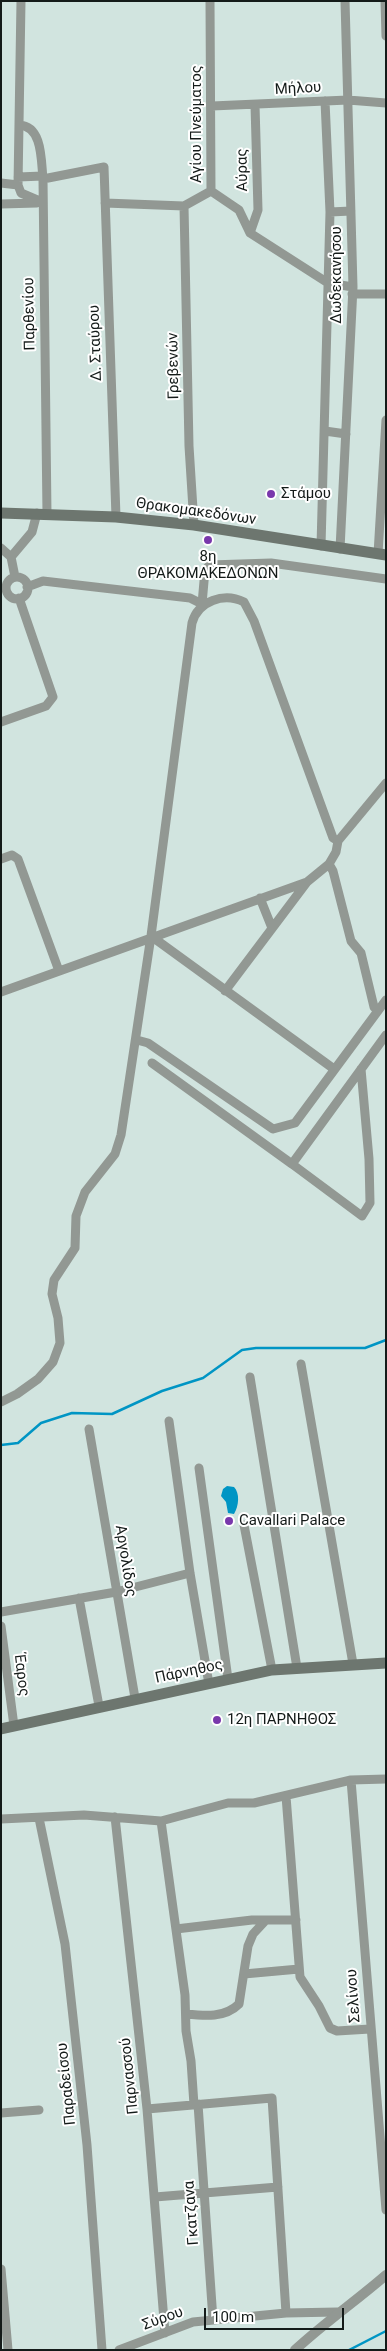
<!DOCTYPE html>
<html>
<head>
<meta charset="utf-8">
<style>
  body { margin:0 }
  #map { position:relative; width:387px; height:2351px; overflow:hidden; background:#d1e4df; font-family:Roboto,sans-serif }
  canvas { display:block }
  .frame { position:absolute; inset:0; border:2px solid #141b19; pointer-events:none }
  .scale { position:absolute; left:204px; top:2308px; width:140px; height:22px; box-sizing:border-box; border:2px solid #141b19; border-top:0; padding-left:6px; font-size:15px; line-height:18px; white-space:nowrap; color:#141b19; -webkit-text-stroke:4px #fff; paint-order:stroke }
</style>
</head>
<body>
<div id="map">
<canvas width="387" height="2351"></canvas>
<div class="frame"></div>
<div class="scale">100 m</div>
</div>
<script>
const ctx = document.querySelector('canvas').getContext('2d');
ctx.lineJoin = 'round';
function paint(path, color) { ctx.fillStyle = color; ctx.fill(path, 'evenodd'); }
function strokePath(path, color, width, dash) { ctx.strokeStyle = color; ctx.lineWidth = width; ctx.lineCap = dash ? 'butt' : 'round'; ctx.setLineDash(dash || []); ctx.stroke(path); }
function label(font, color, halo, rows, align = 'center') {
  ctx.font = font + ' Roboto,sans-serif'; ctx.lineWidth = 4; ctx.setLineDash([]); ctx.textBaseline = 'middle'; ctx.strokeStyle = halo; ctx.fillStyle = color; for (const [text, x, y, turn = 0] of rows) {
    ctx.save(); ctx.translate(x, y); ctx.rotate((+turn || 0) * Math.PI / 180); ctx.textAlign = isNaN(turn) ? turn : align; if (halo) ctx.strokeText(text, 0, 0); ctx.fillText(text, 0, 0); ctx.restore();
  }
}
const water = new Path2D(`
  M227,1486l7,1c6,6 5,19 0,27l-6,-1 -2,-11 -5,-6 2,-7z`);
const stream = new Path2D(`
  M1,1445l17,-2 23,-20 31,-10 40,1 50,-23 41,-13 39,-28 14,-2h109l21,-8
  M349,2350l37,-19`);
const minor = new Path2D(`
  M210,1l1,190
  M385,1l1,35
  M212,106l136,-6 38,3
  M19,125c24,1 22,36 24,54l4,335
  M18,177l25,-1
  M43,179l61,-12 12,350
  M1,183l17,2 3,8 21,9
  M18,185l3,-184
  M211,191l28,19 11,23 78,50 25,4
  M105,203l79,3 27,-15
  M1,204l36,-1
  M184,206l5,240 5,79
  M330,212l21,-1
  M250,233l8,-23 -3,-105
  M352,294h34
  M325,431l21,3
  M321,546l9,-334 -5,-111
  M1,548l10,9 4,20
  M340,549l13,-262 -8,-286
  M378,554l8,-134
  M11,557l21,-25 5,-19
  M6 588a11 11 0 1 1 22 0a11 11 0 1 1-22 0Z
  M27,587l16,-6 147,17 12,6 3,-34 5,-5 61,-2 115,16
  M1,722l45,-16 7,-9 -34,-99
  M1,859l11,-4 6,4 41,112
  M329,864l4,7 18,70 10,12 13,54 4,4
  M260,898l12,30
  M151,936l183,133
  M225,991l82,-109 22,-18 7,-12 2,-11 48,-58
  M1,992l306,-110
  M137,1040l11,3 125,86 22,-6 91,-123
  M152,1063l140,101 94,-129
  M292,1164l70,52 8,-13 -1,-44 -8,-90
  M301,1364l52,300
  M250,1377l47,291
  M1,1402l16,-8 21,-15 15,-17 7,-19 -2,-25 -6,-24 2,-14 21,-32 1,-32 9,-24 30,-38 6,-19 30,-199 41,-313c6,-22 32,-31 52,-21l10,19 79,217 5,3
  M169,1421l21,152 19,111
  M89,1429l46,269
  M199,1468l29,211
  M244,1525l28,145
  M79,1598l20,108
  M1,1612l115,-20 74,-19
  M1,1626l13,100
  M351,1780l35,430
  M286,1796l14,181 19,29 11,22 7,3 33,-2
  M115,1817l32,292 18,224
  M39,1818l26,126 22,201 15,205
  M1,1819l83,-4 77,6 67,-18h26l97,-23 35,-1
  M161,1821l24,174 1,36 5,30 3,44
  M176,1929l76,-9h44
  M244,1974l55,-5
  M186,2014c19,2 39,4 53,-10l9,-58 5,-12 13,-14
  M198,2104l15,216
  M147,2109l125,-11 14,215
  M1,2113l38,-3
  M155,2197l123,-10
  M1,2269l7,81
  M119,2350l74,-28 93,-9 51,-1`);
const tertiary = new Path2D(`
  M295,2350c29,-27 61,-49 91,-75`);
const secondary = new Path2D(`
  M1,513l115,4 78,8 192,30
  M1,1729l271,-59 114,-7`);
const markers = [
  [271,494,5,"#7938ac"],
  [208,540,5,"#7938ac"],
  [229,1521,5,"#7938ac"],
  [217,1720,5,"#7938ac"]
];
const streetNames = [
  ["Μήλου",298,89,-3],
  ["Αγίου Πνεύματος",197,124,-90],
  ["Αύρας",243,170,-91],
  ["Δωδεκανήσου",337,275,-90],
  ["Παρθενίου",30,314,-91],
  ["Δ. Σταύρου",96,343,-92],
  ["Γρεβενών",174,366,-91],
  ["Θρακομακεδόνων",196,512,8],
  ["Αργολίδος",125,1561,81],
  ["Πάρνηθος",189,1672,-12],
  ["Έαρος",21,1675,83],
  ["Σελίνου",354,1996,-94],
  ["Παρνασσού",130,2076,-96],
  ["Παραδείσου",67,2084,-96],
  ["Γκατζανα",192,2213,-94],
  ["Σύρου",163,2319,-20]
];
const poiNames = [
  ["Στάμου",281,494],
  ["8η",208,557,"center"],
  ["ΘΡΑΚΟΜΑΚΕΔΟΝΩΝ",208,574,"center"],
  ["Cavallari Palace",239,1521],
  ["12η ΠΑΡΝΗΘΟΣ",227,1720]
];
paint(water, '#0095c4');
strokePath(stream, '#0095c4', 2.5);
strokePath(minor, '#929893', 9);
strokePath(tertiary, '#929893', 10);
strokePath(secondary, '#6d766f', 11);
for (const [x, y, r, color] of markers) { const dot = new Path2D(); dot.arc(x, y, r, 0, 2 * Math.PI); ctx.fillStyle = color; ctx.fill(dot); strokePath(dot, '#fff', 2); }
label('15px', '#141b19', '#fff', streetNames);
label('15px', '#141b19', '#fff', poiNames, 'left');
</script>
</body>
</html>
